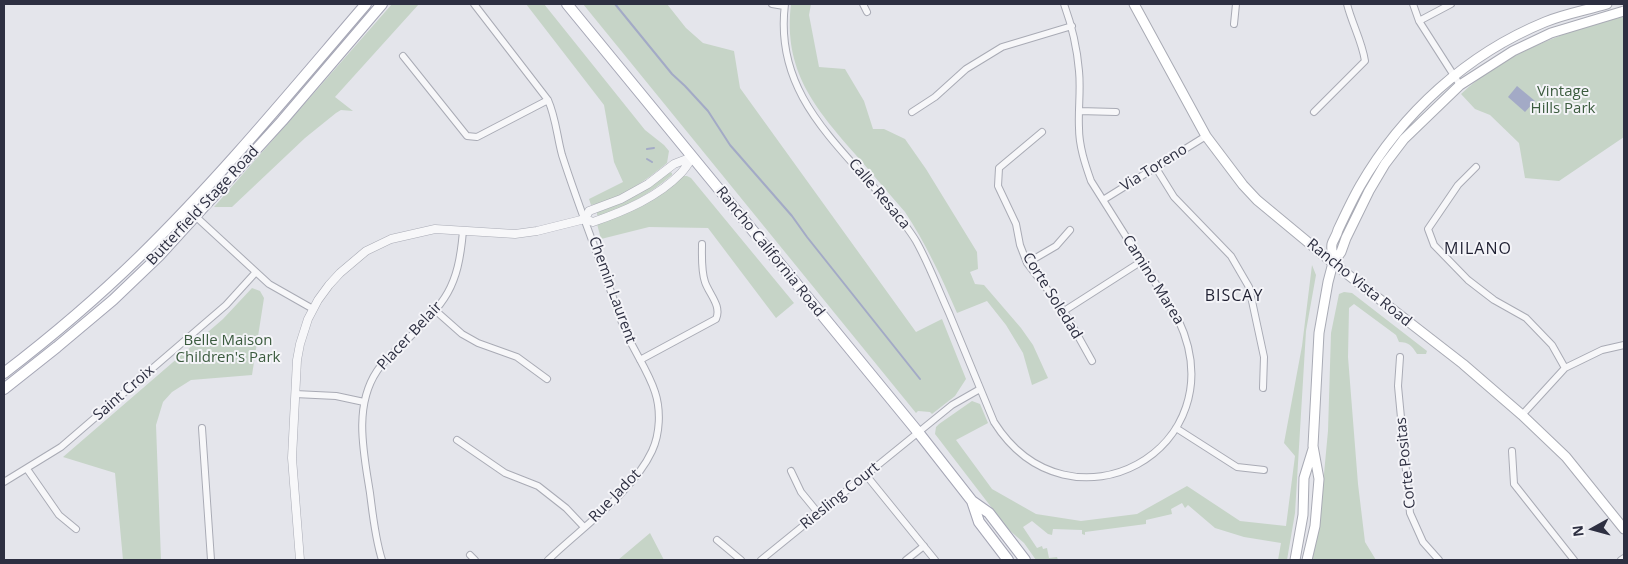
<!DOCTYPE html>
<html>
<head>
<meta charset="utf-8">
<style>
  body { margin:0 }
  #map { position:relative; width:1628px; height:564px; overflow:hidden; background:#e4e5eb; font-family:"Open Sans",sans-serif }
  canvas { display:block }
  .frame { position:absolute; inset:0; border:5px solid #2d2f41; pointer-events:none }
  .north { position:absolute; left:1568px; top:504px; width:50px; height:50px; -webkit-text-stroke:4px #f4f4f8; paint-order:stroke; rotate:263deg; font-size:14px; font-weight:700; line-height:20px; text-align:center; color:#2d2f41 }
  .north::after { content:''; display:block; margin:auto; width:18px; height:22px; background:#2d2f41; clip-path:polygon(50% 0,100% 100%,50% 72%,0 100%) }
</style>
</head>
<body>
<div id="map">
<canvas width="1628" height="564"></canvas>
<div class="frame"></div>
<div class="north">N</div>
</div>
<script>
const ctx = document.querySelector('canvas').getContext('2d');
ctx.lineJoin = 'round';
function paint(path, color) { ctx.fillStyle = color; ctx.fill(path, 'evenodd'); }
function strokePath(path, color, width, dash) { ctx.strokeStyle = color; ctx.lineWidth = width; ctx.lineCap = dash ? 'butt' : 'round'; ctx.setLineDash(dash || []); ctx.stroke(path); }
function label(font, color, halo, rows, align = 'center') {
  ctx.font = font + ' "Open Sans",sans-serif'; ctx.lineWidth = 4; ctx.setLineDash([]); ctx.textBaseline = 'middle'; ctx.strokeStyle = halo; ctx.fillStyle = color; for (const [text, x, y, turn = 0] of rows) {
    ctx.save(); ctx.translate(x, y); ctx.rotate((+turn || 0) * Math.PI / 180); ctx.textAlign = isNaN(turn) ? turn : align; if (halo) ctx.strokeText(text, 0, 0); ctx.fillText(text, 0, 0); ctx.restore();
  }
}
const green = new Path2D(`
  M392,4h27l-84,93 18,14 -12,-1 -5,3 -31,25 -73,69h-18z
  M526,4h18l101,126 19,15 5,6 -2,12c-19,16 -51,39 -76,42l-2,-6 34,-17 -9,-20 -10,-57z
  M583,4h84l19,24 17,15 31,8 6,37 176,244 26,-13 24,60 -11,17 -23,18 -2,-2 -12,-1 -2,2z
  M791,4h20l-2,11 10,52 26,2 19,32 9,28h11l21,10 21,30 51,83 1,17 -8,3 5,12 9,1 37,43 12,17 15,33 -16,7 -9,-32 -17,-28 -19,-24 -30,12c-15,-35 -31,-69 -52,-101 -17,-19 -33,-39 -50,-58 -41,-47 -72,-84 -64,-150z
  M1624,16v121l-65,44 -34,-3 -6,-35 -29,-28 -15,-6 -14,-15c45,-42 105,-63 163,-78z
  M670,172l2,1v2c-22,19 -45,31 -73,41l-2,-1v-3l42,-18z
  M681,176h6l4,2 103,125 -18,15 -68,-90 -59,-1 -48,12 -4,-15z
  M1312,265l4,10 -10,56 -11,182 -8,47h-9l3,-17 -37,-6 -29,-9 -27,-23 -3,3 -3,-5 -11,6 1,5 -26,6v4l-61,8v3l-3,-1v-4l-29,-1 -1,6 -4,-1 -16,-13 -9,6 14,21 5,-2 1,3 4,-1 2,10 8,-1 1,3h-22l-12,-17 -16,-14 -73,-95 1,-7 3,-3 33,-23 8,3 8,19 -32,17 36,49 44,25 45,7 56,-7 50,-28 53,35 46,5 9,-70 -11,-13 18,-97z
  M252,288l8,3 4,7 -12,77 -61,5 -19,12 -9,10 -7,23 5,135h-38l-8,-87 -52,-16 160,-138z
  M1344,292l8,1 75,58 -1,3h-9c-5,-8 -8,-12 -18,-12l-3,-7 -42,-31 -5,4 -1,49 10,127 7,58 11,18h-65l8,-33 9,-96 3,-98 8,-39z
  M650,533l14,27h-46z`);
const water = new Path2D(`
  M1517,86l18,15 -10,11 -17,-15z`);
const stream = new Path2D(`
  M615,4l57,70 13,12 23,25 22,34 62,71 15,21 113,142
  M647,149l7,-1
  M647,159l5,3`);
const minor = new Path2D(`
  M474,4l74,96c8,18 9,37 14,55 18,56 40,110 59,165 8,25 26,47 34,72 6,18 5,42 -3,59 -19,41 -72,78 -104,109
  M772,4l12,2
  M785,4c-11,87 48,135 99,195 11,13 23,27 32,42 13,23 22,48 33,72 15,37 30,73 45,109 75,119 246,28 184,-103l-87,-138c-6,-17 -12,-35 -12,-53 -1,-19 2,-38 0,-57 -2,-24 -7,-45 -15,-67
  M863,4l4,8
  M1413,4l6,17 41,64
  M1419,21l32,-17
  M1234,24l2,-20
  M403,56l64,80 10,1 71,-37
  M1079,111l37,1
  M912,112l23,-15 31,-28 36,-22 70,-21
  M1314,112l51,-51c-3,-20 -13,-37 -18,-57
  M1042,132l-43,36 -1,18 18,38 4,21 7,18 37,48 28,50
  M1476,167l-18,18 -30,44 6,16 34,35 26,20 32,18 26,27 13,23
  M1156,168l18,29 57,59 18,31 15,70 -1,31
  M1103,200l103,-64
  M193,214l76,70 44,25
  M1027,263l29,-17 14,-16
  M436,311l26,23 16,9 39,14 30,22
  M1064,311l78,-50
  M1400,357l-2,29 12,127 13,29 16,18
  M640,360l76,-41c6,-13 -7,-25 -11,-37 -4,-12 -3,-26 -3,-38
  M295,394l41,2 28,6
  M1522,415l43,-47 37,-18 22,-5
  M202,428l9,132
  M1176,428l61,39 27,3
  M457,440l48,33 33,13 28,22 18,19
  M1512,451l2,33 60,76
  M27,469l32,46 17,14
  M791,471l10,21 18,22
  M866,475l69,85
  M4,482l57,-35 165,-142 30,-33
  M717,540l24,20
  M470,555l5,5
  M382,560c-7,-22 -9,-44 -12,-67 -6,-39 -17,-86 7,-122 7,-11 19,-21 29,-30 40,-40 52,-52 57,-110
  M761,560l191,-155 28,-16
  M906,560l18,-14
  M1621,560l3,-2`);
const tertiary = new Path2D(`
  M585,219l4,-8 32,-12 27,-15 26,-20 18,-7
  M300,560l-8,-102 5,-98 3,-16 8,-25 10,-19 11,-15 11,-12 26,-22 25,-12 44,-10 80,5 22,-3 48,-12 8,3c32,-11 65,-25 88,-49 5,-5 8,-11 12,-16`);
const secondary = new Path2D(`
  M1134,4l72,132 37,49 14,15 76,63 130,101 59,51 44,42 58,72
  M1333,263c0,-5 -2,-13 -1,-19 1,-4 5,-9 6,-14 7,-15 14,-30 22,-44 42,-73 107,-132 185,-164 20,-8 42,-12 62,-18
  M1295,560l8,-45 1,-37 9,-29
  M1307,560l8,-34 4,-47 -6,-33 6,-113 9,-51 5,-19 8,-11 5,-14 23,-47 16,-27 19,-25 56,-54 53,-34 38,-18 73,-22`);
const primary = new Path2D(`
  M567,4l351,428 54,69 7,21 29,38
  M4,373c47,-36 92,-74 135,-116 81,-79 153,-167 227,-253
  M4,389l53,-42 56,-47 46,-44 123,-135 100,-117
  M972,501l17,12 36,47`);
const parkNames = [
  ["Vintage",1563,92],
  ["Hills Park",1563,109],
  ["Belle Maison",228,341],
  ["Children's Park",228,358]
];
const streetNames = [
  ["Via Toreno",1154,168,-32],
  ["Calle Resaca",879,194,50],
  ["Butterfield Stage Road",203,206,-47],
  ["Rancho California Road",770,252,51],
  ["Camino Marea",1153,280,58],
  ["Rancho Vista Road",1359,283,39],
  ["Chemin Laurent",612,290,70],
  ["Corte Soledad",1052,296,58],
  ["Placer Belair",410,336,-47],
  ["Saint Croix",124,393,-41],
  ["Corte Positas",1406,463,-96],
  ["Rue Jadot",615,496,-46],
  ["Riesling Court",840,496,-39]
];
const neighbourhoodNames = [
  ["MILANO",1478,249],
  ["BISCAY",1234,296]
];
paint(green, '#c6d4c7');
paint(water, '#a3aac6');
strokePath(stream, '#a3aac6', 2);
strokePath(minor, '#a9abb5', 8);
strokePath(tertiary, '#a9abb5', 9);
strokePath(secondary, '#a9abb5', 11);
strokePath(primary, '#a5a6b5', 12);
strokePath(minor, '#f7f7f9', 6);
strokePath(tertiary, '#f7f7f9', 8);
strokePath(secondary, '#fff', 9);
strokePath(primary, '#fff', 10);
label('15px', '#3c5c3f', '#f4f4f8', parkNames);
label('15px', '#2d2f41', '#f4f4f8', streetNames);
ctx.letterSpacing = '1px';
label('16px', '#1f2032', '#f4f4f8', neighbourhoodNames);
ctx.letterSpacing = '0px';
</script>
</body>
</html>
